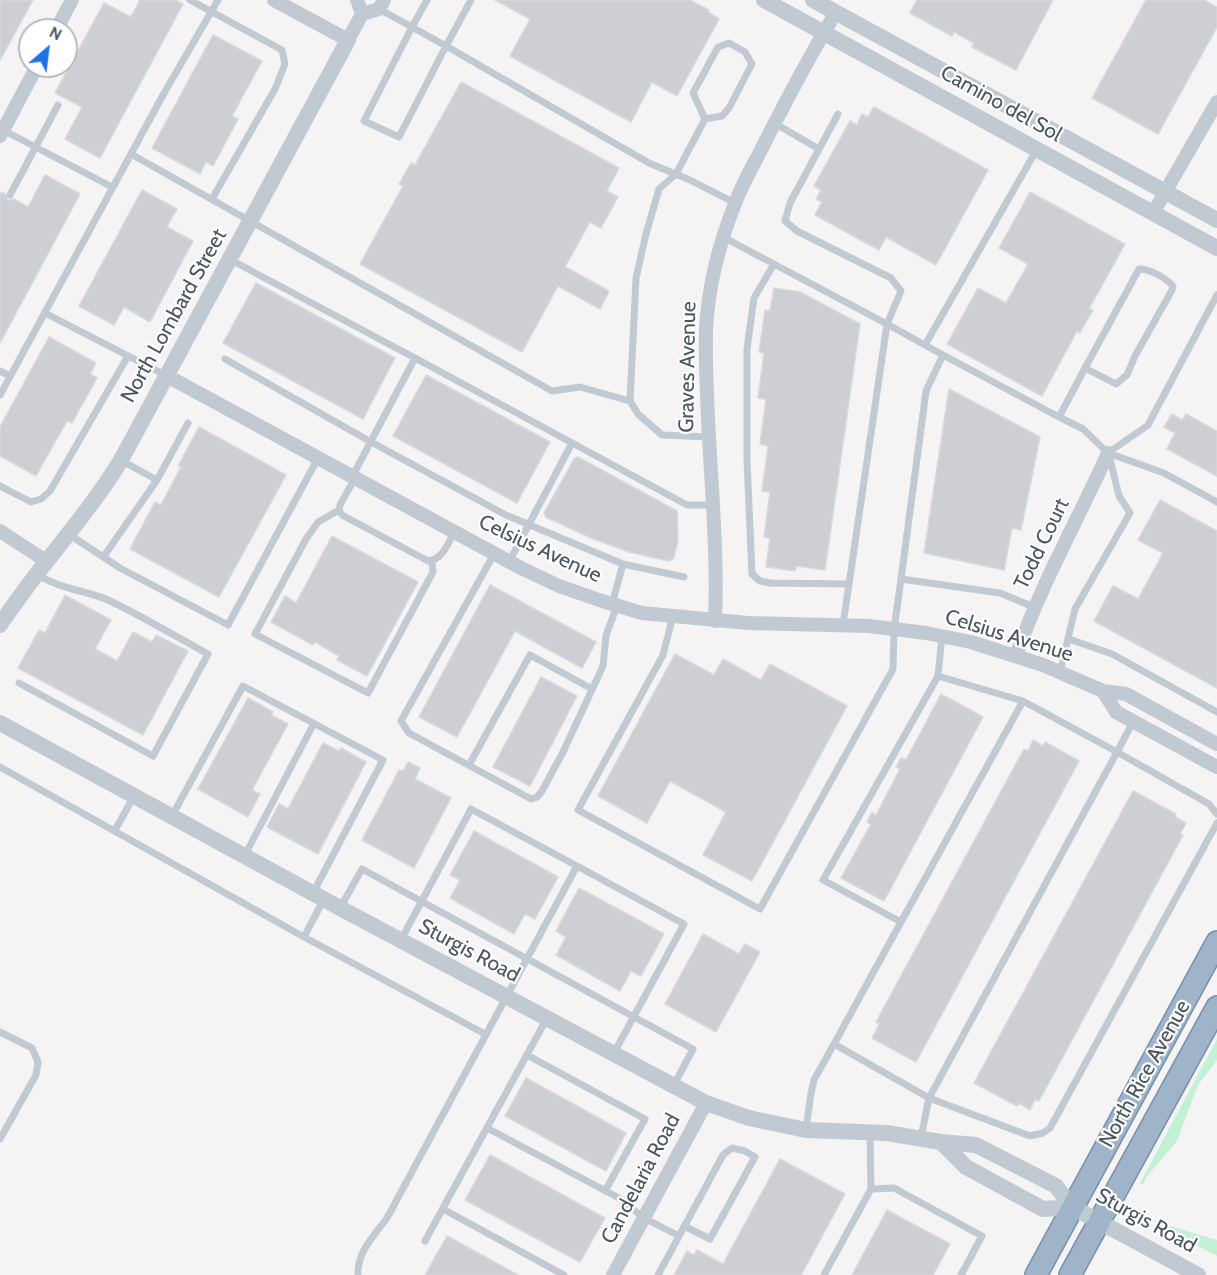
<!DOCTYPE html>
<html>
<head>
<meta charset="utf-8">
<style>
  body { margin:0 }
  #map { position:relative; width:1217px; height:1275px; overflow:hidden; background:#f5f3f3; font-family:Cabin,sans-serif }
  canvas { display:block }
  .north { position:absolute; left:18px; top:18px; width:60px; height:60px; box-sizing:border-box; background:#fff; border:2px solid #b7bbc0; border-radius:50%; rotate:28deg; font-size:16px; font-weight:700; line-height:24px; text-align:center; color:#4a5661 }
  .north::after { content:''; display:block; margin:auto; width:21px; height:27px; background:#1a73e8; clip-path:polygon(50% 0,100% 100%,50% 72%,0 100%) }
</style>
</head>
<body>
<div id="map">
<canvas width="1217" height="1275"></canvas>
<div class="north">N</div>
</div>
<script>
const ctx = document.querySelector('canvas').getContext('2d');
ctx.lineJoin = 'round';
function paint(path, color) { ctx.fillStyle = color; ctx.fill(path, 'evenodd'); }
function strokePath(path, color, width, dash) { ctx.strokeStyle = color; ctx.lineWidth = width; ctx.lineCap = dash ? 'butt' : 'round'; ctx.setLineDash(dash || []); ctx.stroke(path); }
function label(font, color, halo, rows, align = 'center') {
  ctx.font = font + ' Cabin,sans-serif'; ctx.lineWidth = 4.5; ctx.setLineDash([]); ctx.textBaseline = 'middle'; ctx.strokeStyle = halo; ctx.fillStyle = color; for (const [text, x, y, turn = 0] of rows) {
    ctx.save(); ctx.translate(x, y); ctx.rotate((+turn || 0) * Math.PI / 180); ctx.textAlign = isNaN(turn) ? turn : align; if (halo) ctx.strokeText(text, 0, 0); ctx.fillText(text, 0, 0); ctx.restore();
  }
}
const green = new Path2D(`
  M1217,1039v21l-19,25 -21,56 -29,34 -5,9 -4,1z
  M1148,1219l69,21v16z`);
const building = new Path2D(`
  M0,0h33l-33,60z
  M140,0h36l7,4 -83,154 -35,-19 17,-32 -27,-14 49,-90 27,14z
  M495,0h195l19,10 -1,2 11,7 -42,77 -25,-14 -21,40 -121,-66 20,-37z
  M917,0h136l-37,70 -44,-23 2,-4 -20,-11 -2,4 -42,-23z
  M1146,0h58l13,7v20l-59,107 -66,-36z
  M213,35l49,26 -30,55 6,3 -25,47 -7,-4 -6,12 -48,-26z
  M461,82l158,86 -12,23 11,6 -17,31 -11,-6 -25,45 44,24 -9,18 -42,-23 -36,66 -162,-88 43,-78 -4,-2 12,-21 4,2z
  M874,107l114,63 -52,95 -50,-28 -7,13 -64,-35 7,-13 -6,-3 5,-9 -7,-4 36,-65 7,4 5,-11 6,3z
  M45,175l35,19 -80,149v-151l5,2 3,6 6,-1 14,8z
  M142,190l35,19 -10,18 26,14 -43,81 -26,-15 -10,18 -35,-19z
  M1030,192l95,52 -36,65 4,1 -13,23 -3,-2 -35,65 -95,-52 31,-56 28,15 22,-39 -29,-16z
  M256,283l139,75 -32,61 -140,-76z
  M774,288l26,4 60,32 -35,246 -29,-4 -1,5 -29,-4 4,-29 -6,-1 6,-45 -8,-1 6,-45 -8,-2 6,-45 -8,-1 6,-45 -5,-1 6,-42 5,1z
  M49,337l47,26 -6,11 7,4 -25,45 -5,-2 -31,55 -36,-20v-29z
  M426,375l124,67 -33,61 -124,-67z
  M949,389l91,48 -19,93 -9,-2 -8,42 -80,-17z
  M1172,414l10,6 4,-6 31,17v45l-50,-27 8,-16 -11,-6z
  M199,427l87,48 -67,122 -89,-48 25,-47 6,3 20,-38 -3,-1z
  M578,457l99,54 1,29 -4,18 -5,3 -40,-9 -38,-14 -45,-21 -2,-4 30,-54z
  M1160,500l57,31v157l-123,-67 19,-35 25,13 25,-46 -25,-13z
  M332,536l86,46 -51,94 -30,-16 2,-4 -24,-14 -2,3 -42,-23 14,-26 11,7z
  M490,585l106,57 -14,26 -67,-37 -58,106 -38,-20z
  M65,595l46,25 -16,29 22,12 16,-29 19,10 4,-7 32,16 -45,84 -125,-67 21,-38 6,3z
  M675,654l39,21 9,-16 38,21 9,-16 77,42 -95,175 -49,-26 23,-43 -56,-31 -23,42 -49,-27z
  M541,677l36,19 -47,90 -37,-19z
  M941,694l42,23 -99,184 -43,-23 30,-54 -4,-2 5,-10 4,3 24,-46 -4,-2 5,-9 5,2z
  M248,698l25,14 -2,3 17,9 -36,66 8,4 -12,23 -50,-28z
  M1033,740l10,6 2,-4 34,19 -163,301 -44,-24 7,-14 -3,-2 148,-273 4,2z
  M323,743l16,8 2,-3 25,14 -48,92 -51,-27 12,-23 9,5z
  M408,762l12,6 -5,11 36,19 -37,70 -52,-28 37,-70 4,1z
  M1133,791l43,23 -1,3 11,6 -6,11 3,1 -144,266 -4,-2 -5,11 -11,-7 -2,3 -43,-23z
  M474,831l84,46 -23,42 -10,-5 -11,20 -64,-36 10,-18 -10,-5z
  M579,888l85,46 -23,42 -10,-5 -11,20 -64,-36 10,-18 -10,-6z
  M703,934l36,20 6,-10 15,8 -44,80 -51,-28z
  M526,1078l100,55 -20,38 -101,-55z
  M490,1155l115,63 -25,44 -115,-62z
  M780,1159l65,35 -44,81h-127l13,-24 7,4 3,-5 26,14z
  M887,1210l63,34 -17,31h-81z
  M447,1236l71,39h-93z`);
const service = new Path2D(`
  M190,0l92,50 3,14 -10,25 -63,110
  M427,0l-15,27 34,19 25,-46
  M379,9l33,18 -48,94 35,16 47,-91 203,117 41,17 45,23
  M838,114l-48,89 -5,18 12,10 94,47 10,13 -14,33 56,31 -17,36 -25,188
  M705,119l-12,-26 25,-46 11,-4 16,9 7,12 -23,44 -7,8 -17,3 -29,55 -17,15 -13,45 -10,44 -6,123 8,13 24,21 47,2
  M774,123l45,26
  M3,130l109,57
  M131,154l421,237 28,-4 50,14
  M10,195l48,-90
  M723,237l164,87 -44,301
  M231,260l184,98 -63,119
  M774,264l-20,34 -7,51v111l5,114 8,7 10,2 79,1
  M45,313l122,63
  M925,345l112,-196
  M943,355l116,62 26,-49 31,16 11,-9 8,-19 37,-66 1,-4c-7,-8 -23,-17 -34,-17l-54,99
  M415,358l272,147h25
  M225,359l146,83 135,73 117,49 61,13
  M0,371l10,5
  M0,395l163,-300 55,-95
  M1059,417l24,12 25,24 56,20 53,29
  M1108,453l40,-28 69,-130
  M355,478l-15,27 -1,5 3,5 86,46c14,-1 20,-17 26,-29
  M157,480l31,-57
  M0,486l31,16 10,-3 9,-8 78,-135
  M339,510l-21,12 -12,17 -51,95 113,59 65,-121 -1,-11
  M70,535l50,33 108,57 90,-167
  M494,554l-93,167 8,12 122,66 6,-2 5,-6 21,-39 40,-86 3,-31 11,-29
  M104,556l53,-76 -35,-19
  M509,562l63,-119
  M612,604l11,-40
  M673,616l-10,39 -85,155 182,99 133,-240 1,-40 7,-50 99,14 34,14
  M942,635l-4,41 85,25 94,51 16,-30
  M1069,639l43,15 105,58
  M1060,672l15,-63 55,-96 -11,-17 -10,-41
  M19,683l134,73 55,-102c-33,-18 -66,-38 -100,-54 -23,-10 -48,-11 -70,-25
  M469,765l61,-110 62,34
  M0,767l304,170 181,97
  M172,816l71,-130 140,74 -70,133
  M115,830l19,-34
  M245,855l68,-130
  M577,866l107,58 -70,129
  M340,908l22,-39 331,180 -19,36
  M901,922l122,-221
  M304,937l20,-38
  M0,1032l32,16 6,14 -2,13 -36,64
  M834,1044l67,-122 -78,-42 115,-204
  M527,1055l118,64 -40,72
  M487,1128l132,70 25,20 35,18
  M806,1129l5,-36 3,-13 20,-36 95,54 188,-346 92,52 8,10
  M921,1137l8,-39 101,38 13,-3 7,-5 167,-305
  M871,1189l23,-1 88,48 -21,39
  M443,1209l121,66
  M425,1241l122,-223
  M358,1275c-1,-23 16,-39 29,-57l190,-352 -106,-57 -70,131
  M658,1275l65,-120 9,-7 13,3 10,6 -45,82 -26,-13
  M824,1275l47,-86 -1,-55`);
const minor = new Path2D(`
  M274,0l74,40 14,-26 17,-5 5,-9
  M357,0l5,14
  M56,30l16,-30
  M0,136l37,-70
  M1153,213l64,-111
  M167,376l354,192 38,18 43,15 40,12 106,10 121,3 57,7 45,9 72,23 60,26 23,3 91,50
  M0,531l46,30
  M715,621c4,-97 -11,-194 -9,-291 2,-43 14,-89 30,-129 8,-21 20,-40 30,-61 22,-43 45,-86 70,-128
  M1016,656c25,-72 61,-134 92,-203
  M1103,691l13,21 101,55
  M613,1275l93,-172`);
const tertiary = new Path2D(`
  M764,0l453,248
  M813,0l404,220
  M0,625c37,-57 86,-107 121,-165l227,-420
  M0,723l340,185 366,195 43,15 57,12 81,3 54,9 35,3 80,41 16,21 126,68
  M941,1142l25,25 77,42 29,-2`);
const trunk = new Path2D(`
  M1036,1275l181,-333
  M1070,1275l147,-268`);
const streetNames = [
  ["Camino del Sol",1001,104,29],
  ["North Lombard Street",174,316,-61],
  ["Graves Avenue",688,367,-89],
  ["Todd Court",1042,544,-64],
  ["Celsius Avenue",540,549,25],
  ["Celsius Avenue",1009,636,17],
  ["Sturgis Road",469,951,28],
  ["North Rice Avenue",1145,1074,-61],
  ["Candelaria Road",641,1179,-62],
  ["Sturgis Road",1146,1221,29]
];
paint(green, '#c3f1d5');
paint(building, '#cdcfd5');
strokePath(building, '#d7d9de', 1.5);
strokePath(trunk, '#7690ad', 24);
strokePath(service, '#c1cad2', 7);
strokePath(minor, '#c1cad2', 14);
strokePath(tertiary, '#c1cad2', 16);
strokePath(trunk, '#9fb4c9', 21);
label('21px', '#4a5661', '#fff', streetNames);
</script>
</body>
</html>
